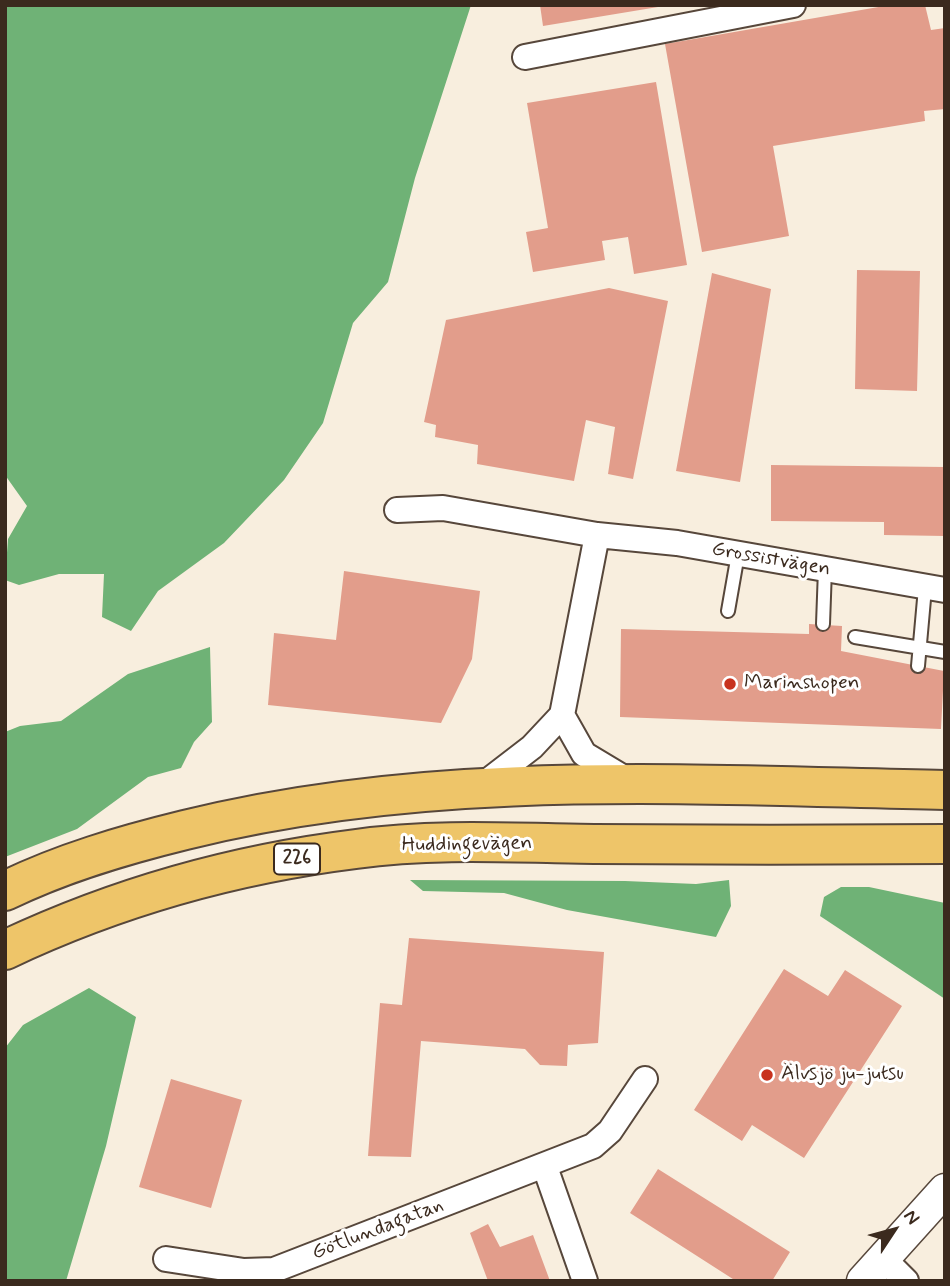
<!DOCTYPE html>
<html>
<head>
<meta charset="utf-8">
<style>
  body { margin:0 }
  #map { position:relative; width:950px; height:1286px; overflow:hidden; background:#f8eede; font-family:Mynerve,sans-serif }
  canvas { display:block }
  .frame { position:absolute; inset:0; border:7px solid #3b2a1e; pointer-events:none }
  .north { position:absolute; left:859px; top:1195px; width:70px; height:70px; -webkit-text-stroke:5px #fff; paint-order:stroke; rotate:54deg; font-size:19px; font-weight:700; line-height:28px; text-align:center; color:#3b2a1e }
  .north::after { content:''; display:block; margin:auto; width:24px; height:32px; background:#3b2a1e; clip-path:polygon(50% 0,100% 100%,50% 72%,0 100%) }
</style>
</head>
<body>
<div id="map">
<canvas width="950" height="1286"></canvas>
<div class="frame"></div>
<div class="north">N</div>
</div>
<script>
const ctx = document.querySelector('canvas').getContext('2d');
ctx.lineJoin = 'round';
function paint(path, color) { ctx.fillStyle = color; ctx.fill(path, 'evenodd'); }
function strokePath(path, color, width, dash) { ctx.strokeStyle = color; ctx.lineWidth = width; ctx.lineCap = dash ? 'butt' : 'round'; ctx.setLineDash(dash || []); ctx.stroke(path); }
function label(font, color, halo, rows, align = 'center') {
  ctx.font = font + ' Mynerve,sans-serif'; ctx.lineWidth = 6; ctx.setLineDash([]); ctx.textBaseline = 'middle'; ctx.strokeStyle = halo; ctx.fillStyle = color; for (const [text, x, y, turn = 0] of rows) {
    ctx.save(); ctx.translate(x, y); ctx.rotate((+turn || 0) * Math.PI / 180); ctx.textAlign = isNaN(turn) ? turn : align; if (halo) ctx.strokeText(text, 0, 0); ctx.fillText(text, 0, 0); ctx.restore();
  }
}
const forest = new Path2D(`
  M5,5h466l-56,173 -27,104 -35,41 -30,100 -39,57 -60,63 -66,48 -27,40 -29,-14 2,-43h-45l-40,11 -14,-5 3,-41 19,-33 -22,-31z
  M210,647l2,75 -18,20 -13,26 -33,9 -71,52 -72,28v-125l15,-6 41,-5 67,-47z
  M410,880l215,1 71,3 33,-4 2,26 -15,31 -149,-27 -63,-17 -81,-2z
  M841,887h28l76,16v96l-125,-83 4,-19z
  M89,988l47,29 -30,129 -40,135h-61v-233l18,-23z`);
const building = new Path2D(`
  M540,5h118v2l-115,19z
  M890,5h35l6,25 14,-2v81l-21,2 1,10 -152,25 16,90 -87,16 -37,-208z
  M656,82l31,183 -53,9 -6,-37 -26,4 3,19 -72,12 -7,-40 22,-4 -21,-125z
  M857,270l63,1 -3,120 -62,-2z
  M712,273l59,16 -31,193 -64,-11z
  M609,288l59,13 -35,178 -25,-5 7,-47 -29,-7 -12,61 -97,-17 1,-19 -43,-8 1,-12 -12,-3 22,-102z
  M771,465l174,2v69l-61,-1v-13l-113,-1z
  M344,571l136,20 -8,68 -31,64 -173,-18 6,-72 62,7z
  M809,624l33,2 -1,25 103,20 -3,58 -321,-12 1,-88 188,5z
  M409,938l195,14 -6,91 -30,2 -1,21 -27,-1 -15,-16 -104,-8 -10,116 -43,-1 12,-153 22,2z
  M784,969l44,27 17,-26 57,36 -98,152 -52,-33 -10,16 -48,-31z
  M171,1079l71,21 -31,108 -72,-21z
  M658,1169l132,83 -18,29h-36l-106,-68z
  M488,1224l12,23 33,-12 17,46h-62l-18,-48z`);
const service = new Path2D(`
  M728,611l10,-57
  M823,624l2,-55
  M855,637l90,15
  M918,666l7,-78`);
const minor = new Path2D(`
  M525,57l268,-52
  M397,510l46,-2 154,27 80,8 268,47
  M562,715l22,39 45,27
  M480,787l52,-40 30,-32 35,-180
  M545,1167l40,114
  M166,1259l78,12 30,-1 319,-124 17,-15 35,-52
  M885,1260l21,21`);
const tertiary = new Path2D(`
  M863,1281l82,-91`);
const primary = new Path2D(`
  M5,891c57,-28 119,-46 180,-61 249,-62 506,-45 760,-40
  M5,950c110,-52 230,-86 351,-101 78,-11 160,-6 238,-5 117,1 234,1 351,0`);
const markers = [
  [730,684,7,"#c8321e"],
  [767,1075,7,"#c8321e"]
];
const shields = [
  [297,859,46]
];
const shieldNames = [
  ["226",297,859]
];
const streetNames = [
  ["Grossistvägen",771,560,10],
  ["Huddingevägen",467,845,-1],
  ["Götlundagatan",378,1230,-21]
];
const poiNames = [
  ["Marinshopen",744,684],
  ["Älvsjö ju-jutsu",781,1075]
];
paint(forest, '#6fb276');
paint(building, '#e29d8b');
strokePath(service, '#57473b', 16);
strokePath(minor, '#57473b', 28);
strokePath(tertiary, '#57473b', 35);
strokePath(primary, '#57473b', 42);
strokePath(service, '#fff', 12);
strokePath(minor, '#fff', 24);
strokePath(tertiary, '#fff', 32);
strokePath(primary, '#eec569', 38);
for (const [x, y, r, color] of markers) { const dot = new Path2D(); dot.arc(x, y, r, 0, 2 * Math.PI); ctx.fillStyle = color; ctx.fill(dot); strokePath(dot, '#fff', 2.5); }
for (const [x, y, w] of shields) { const box = new Path2D(); box.roundRect(x - w / 2, y - 15.5, w, 31, 5); ctx.fillStyle = '#fff'; ctx.fill(box); strokePath(box, '#3b2a1e', 2); }
label('bold 19px', '#3b2a1e', null, shieldNames);
label('21px', '#3b2a1e', '#fff', streetNames);
label('21px', '#3b2a1e', '#fff', poiNames, 'left');
</script>
</body>
</html>
